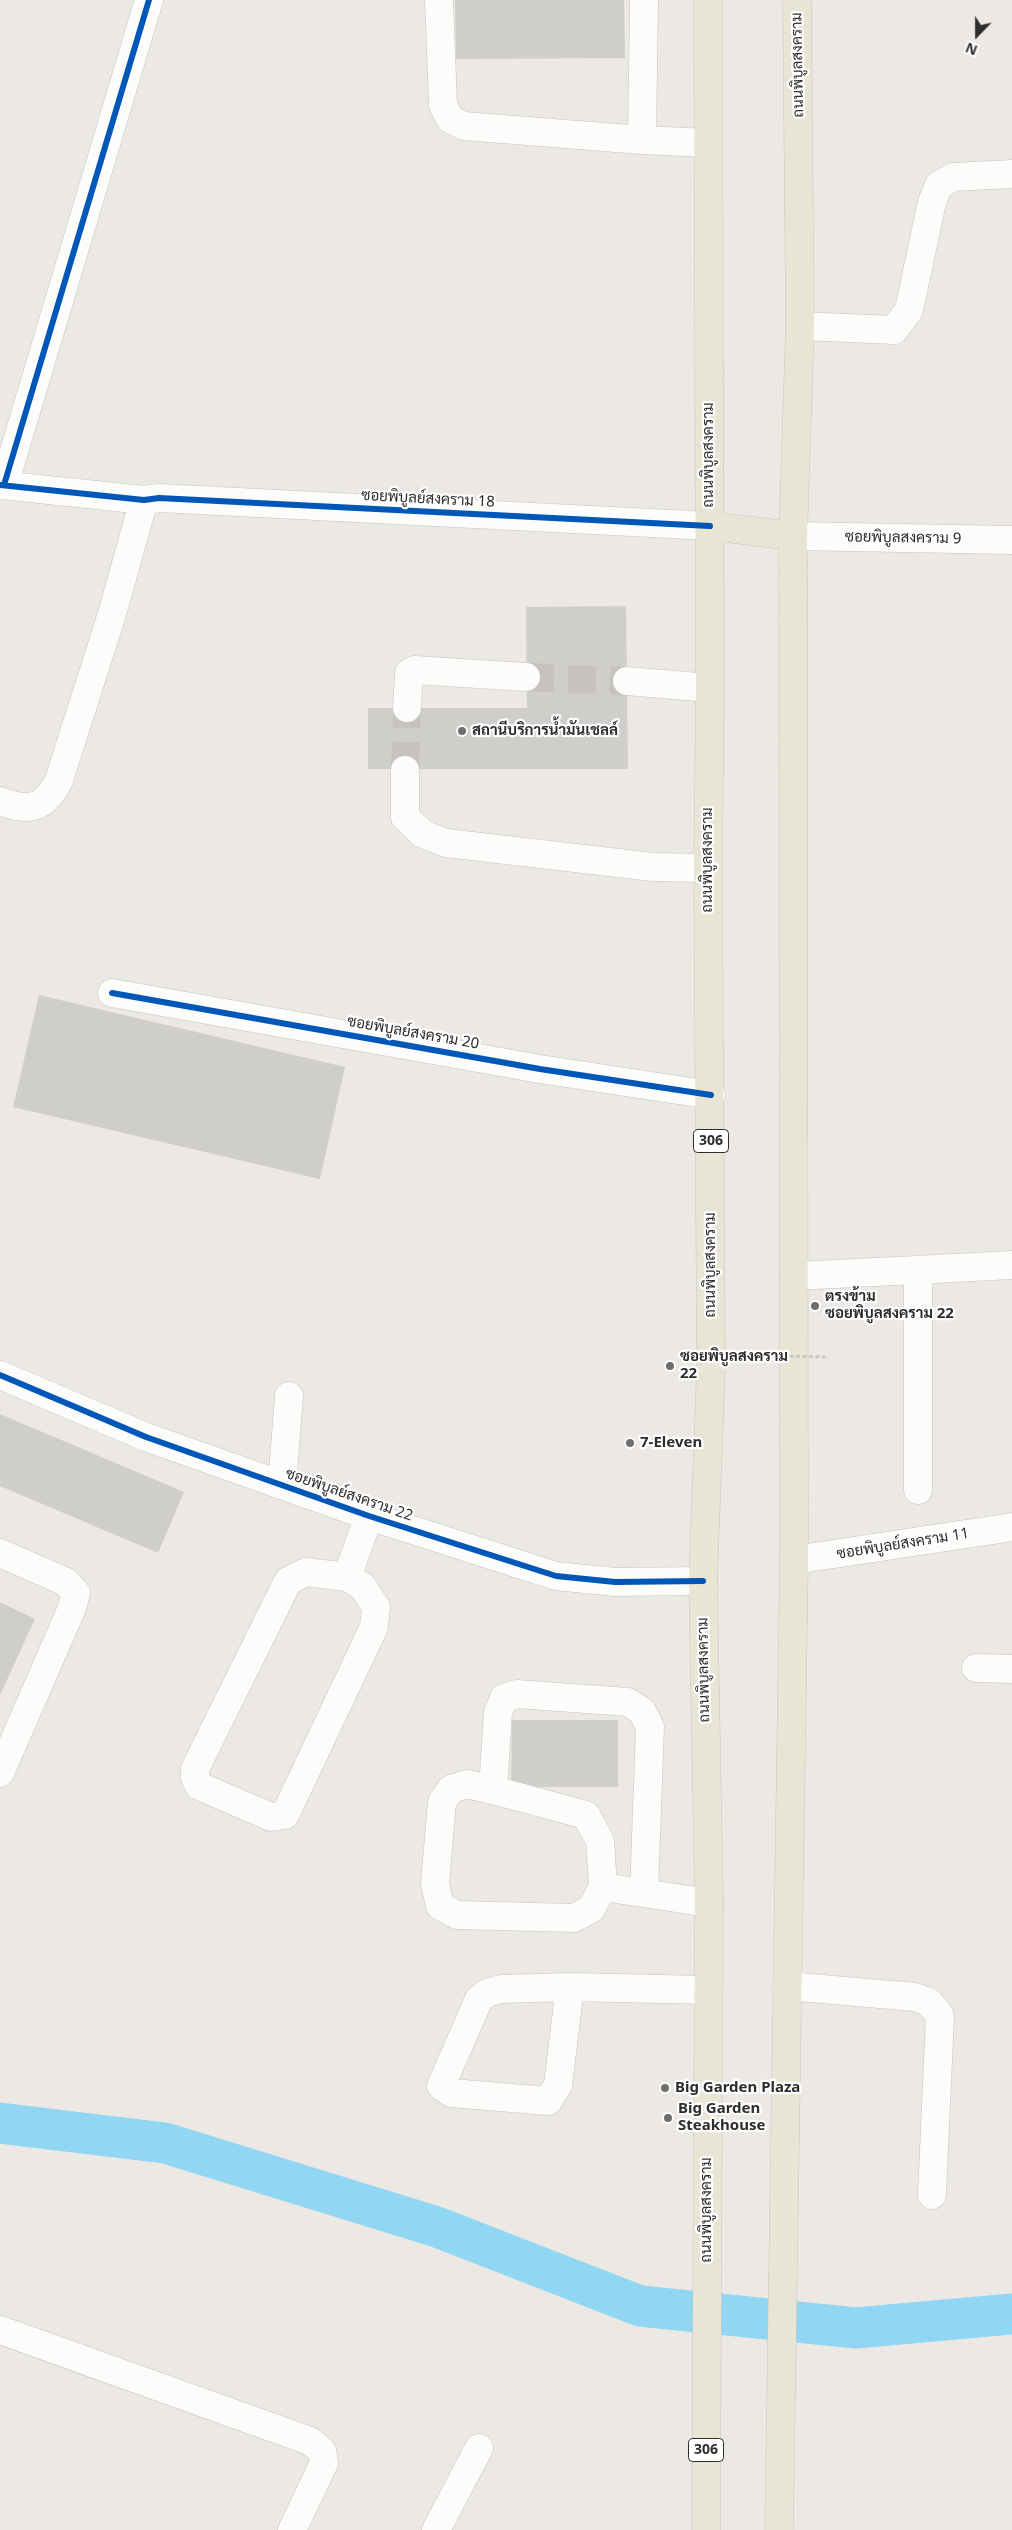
<!DOCTYPE html>
<html>
<head>
<meta charset="utf-8">
<style>
  body { margin:0 }
  #map { position:relative; width:1012px; height:2530px; overflow:hidden; background:#ece8e3; font-family:"Noto Sans",sans-serif }
  canvas { display:block }
  .north { position:absolute; left:952px; top:10px; width:50px; height:50px; -webkit-text-stroke:4px #fff; paint-order:stroke; rotate:202deg; font-size:14px; font-weight:700; line-height:20px; text-align:center; color:#2d2d2d }
  .north::after { content:''; display:block; margin:auto; width:18px; height:22px; background:#2d2d2d; clip-path:polygon(50% 0,100% 100%,50% 72%,0 100%) }
</style>
</head>
<body>
<div id="map">
<canvas width="1012" height="2530"></canvas>
<div class="north">N</div>
</div>
<script>
const ctx = document.querySelector('canvas').getContext('2d');
ctx.lineJoin = 'round';
function strokePath(path, color, width, dash) { ctx.strokeStyle = color; ctx.lineWidth = width; ctx.lineCap = dash ? 'butt' : 'round'; ctx.setLineDash(dash || []); ctx.stroke(path); }
function paint(path, color) { ctx.fillStyle = color; ctx.fill(path, 'evenodd'); }
function label(font, color, halo, rows, align = 'center') {
  ctx.font = font + ' "Noto Sans",Sarabun,sans-serif'; ctx.lineWidth = 4.5; ctx.setLineDash([]); ctx.textBaseline = 'middle'; ctx.strokeStyle = halo; ctx.fillStyle = color; for (const [text, x, y, turn = 0] of rows) {
    ctx.save(); ctx.translate(x, y); ctx.rotate((+turn || 0) * Math.PI / 180); ctx.textAlign = isNaN(turn) ? turn : align; if (halo) ctx.strokeText(text, 0, 0); ctx.fillText(text, 0, 0); ctx.restore();
  }
}
const canal = new Path2D(`
  M0,2123l165,20 272,84 203,79 216,22 156,-14`);
const building = new Path2D(`
  M455,0h169l1,58 -169,1z
  M626,606l2,163h-260v-61h159l-1,-101z
  M39,995l306,72 -25,112 -307,-72z
  M0,1414l184,78 -26,61 -158,-67z
  M0,1602l35,17 -35,76z
  M512,1720h106v67h-107z`);
const minorTunnel = new Path2D(`
  M526,677l101,4
  M405,770l2,-62`);
const minor = new Path2D(`
  M439,0l4,105 7,14 14,7 178,14 65,3
  M642,140l2,-140
  M800,326l94,4 15,-20 23,-108 7,-17 14,-8 59,-3
  M0,485l144,15 15,-2 551,28
  M4,485l145,-485
  M793,536l219,4
  M627,681l83,7
  M407,708l2,-35 5,-3 112,7
  M405,770v47l18,17 23,9 207,24 55,1
  M0,801c30,12 45,7 59,-21l53,-166 32,-114
  M112,993l428,76 171,26
  M916,1270l96,-5
  M794,1276l122,-6 2,14v206
  M0,1375l146,62 223,79 187,60 59,6 88,-1
  M282,1485l7,-89
  M0,1553l66,29 10,11 -4,15 -72,165
  M794,1560l218,-33
  M347,1577l-41,-5 -18,9 -93,188v9l4,8 72,31 14,-2 89,-188 2,-20 -14,-21 -15,-9 22,-61
  M976,1668l36,1
  M493,1790l-26,-6 -16,5 -9,13 -7,82 5,22 17,9 117,3 17,-9 12,-22
  M644,1893l6,-166 -8,-16 -14,-9 -111,-8 -13,4 -6,14 -5,78 93,25 14,26 3,46 106,16
  M787,1986l128,11 14,5 11,14 -8,179
  M570,1987l-12,98 -10,16 -97,-8 -10,-7 38,-87 8,-6 14,-4 69,-2 138,3
  M0,2330l310,111 12,10 2,12 -32,67
  M436,2530l43,-82`);
const major = new Path2D(`
  M710,526l83,10
  M706,2530l3,-627 -6,-322 8,-214 -3,-499 2,-180 -2,-688
  M779,2530l15,-970 -1,-1024 7,-210 -3,-326`);
const pathBridge = new Path2D(`
  M679,1354l150,3`);
const cycleway = new Path2D(`
  M0,485l144,15 15,-2 551,28
  M4,485l145,-485
  M112,993l428,76 171,26
  M0,1375l146,62 223,79 187,60 59,6 88,-1`);
const markers = [
  [462,731,5,"#706e6d"],
  [815,1306,5,"#706e6d"],
  [670,1366,5,"#706e6d"],
  [630,1443,5,"#706e6d"],
  [665,2088,5,"#706e6d"],
  [668,2118,5,"#706e6d"]
];
const shields = [
  [711,1141,35],
  [706,2450,35]
];
const shieldNames = [
  ["306",711,1141],
  ["306",706,2450]
];
const streetNames = [
  ["ถนนพิบูลสงคราม",798,65,-91],
  ["ถนนพิบูลสงคราม",709,455,-90],
  ["ซอยพิบูลย์สงคราม 18",428,499,3],
  ["ซอยพิบูลสงคราม 9",903,538,1],
  ["ถนนพิบูลสงคราม",708,860,-90],
  ["ซอยพิบูลย์สงคราม 20",413,1033,10],
  ["ถนนพิบูลสงคราม",711,1265,-90],
  ["ซอยพิบูลย์สงคราม 22",349,1495,19],
  ["ซอยพิบูลย์สงคราม 11",903,1544,-9],
  ["ถนนพิบูลสงคราม",704,1670,-91],
  ["ถนนพิบูลสงคราม",707,2210,-90]
];
const poiNames = [
  ["สถานีบริการน้ำมันเชลล์",472,731],
  ["ตรงข้าม",825,1297],
  ["ซอยพิบูลสงคราม 22",825,1314],
  ["ซอยพิบูลสงคราม",680,1357],
  ["22",680,1374],
  ["7-Eleven",640,1443],
  ["Big Garden Plaza",675,2088],
  ["Big Garden",678,2109],
  ["Steakhouse",678,2126]
];
strokePath(canal, '#91d6f3', 41);
paint(building, '#d0ceca');
strokePath(minorTunnel, '#c6c3bf', 28, [28, 14]);
strokePath(minor, '#c5c4c4', 29);
strokePath(major, '#c6c5c3', 29);
strokePath(minor, '#fcfcfb', 28);
strokePath(major, '#e9e5d4', 28);
strokePath(pathBridge, '#c8c8c8', 3, [4, 2.5]);
strokePath(cycleway, '#0057b8', 6);
for (const [x, y, r, color] of markers) { const dot = new Path2D(); dot.arc(x, y, r, 0, 2 * Math.PI); ctx.fillStyle = color; ctx.fill(dot); strokePath(dot, '#fff', 2); }
for (const [x, y, w] of shields) { const box = new Path2D(); box.roundRect(x - w / 2, y - 11.5, w, 23, 4); ctx.fillStyle = '#fff'; ctx.fill(box); strokePath(box, '#2d2d2d', 1); }
label('bold 14px', '#2d2d2d', null, shieldNames);
label('15px', '#2d2d2d', '#fff', streetNames);
label('bold 15px', '#2d2d2d', '#fff', poiNames, 'left');
</script>
</body>
</html>
